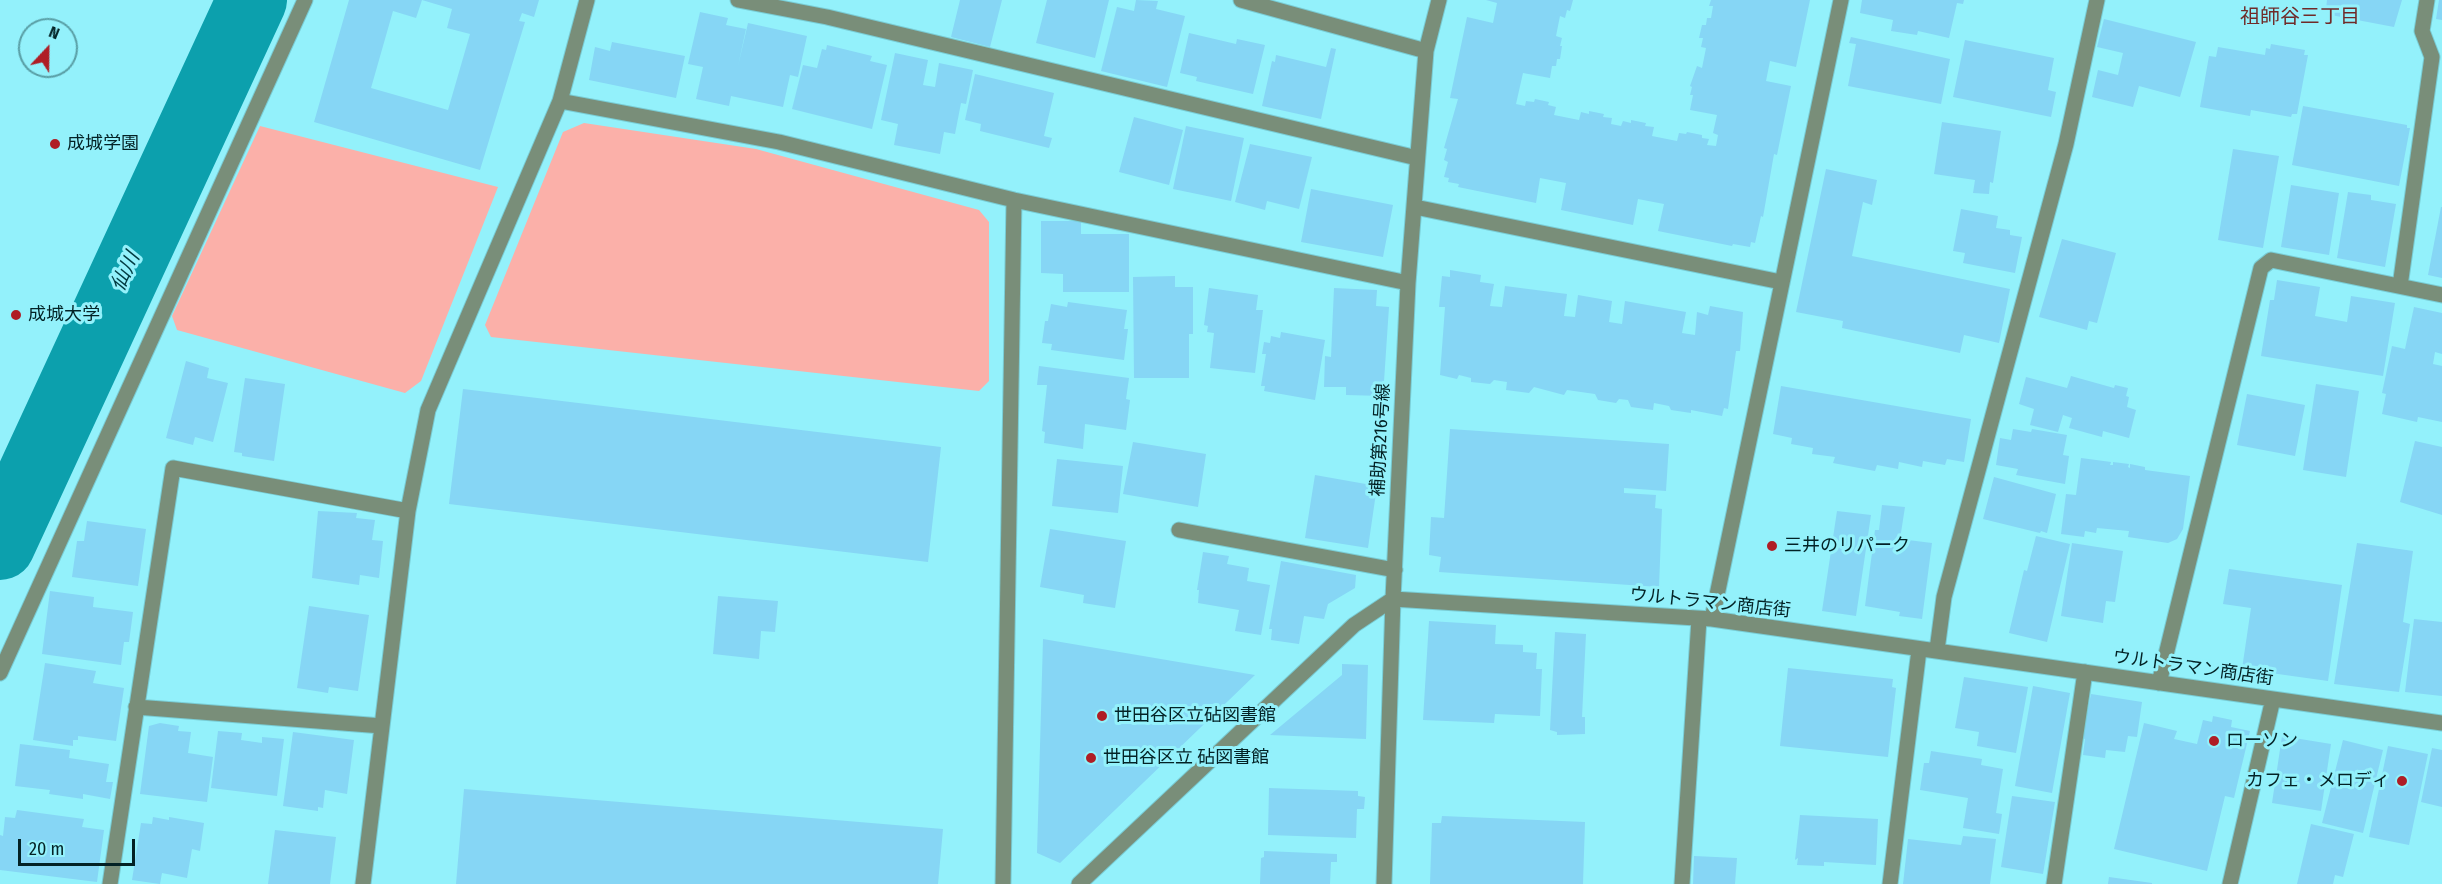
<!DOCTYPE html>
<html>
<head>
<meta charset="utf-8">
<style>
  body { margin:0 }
  #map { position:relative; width:2442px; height:884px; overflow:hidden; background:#93f1fb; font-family:"Fira Sans Condensed",sans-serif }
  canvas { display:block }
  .north { position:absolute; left:18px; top:18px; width:60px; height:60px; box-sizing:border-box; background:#93f1fb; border:2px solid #599ea5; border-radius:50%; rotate:22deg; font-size:16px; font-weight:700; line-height:24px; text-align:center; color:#032225 }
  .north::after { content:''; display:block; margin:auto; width:21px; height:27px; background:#af1d25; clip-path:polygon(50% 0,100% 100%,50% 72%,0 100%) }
  .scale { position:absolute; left:18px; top:839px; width:117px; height:27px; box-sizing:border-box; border:3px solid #032225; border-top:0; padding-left:8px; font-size:18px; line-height:21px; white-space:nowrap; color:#032225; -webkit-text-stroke:4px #93f1fb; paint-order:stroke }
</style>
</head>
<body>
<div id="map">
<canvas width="2442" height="884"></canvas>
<div class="north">N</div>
<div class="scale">20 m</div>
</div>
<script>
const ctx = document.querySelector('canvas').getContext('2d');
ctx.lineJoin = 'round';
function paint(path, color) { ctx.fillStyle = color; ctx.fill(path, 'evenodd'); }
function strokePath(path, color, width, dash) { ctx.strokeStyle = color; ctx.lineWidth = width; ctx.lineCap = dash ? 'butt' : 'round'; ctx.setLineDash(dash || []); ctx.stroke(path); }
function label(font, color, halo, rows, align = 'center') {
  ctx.font = font + ' "Fira Sans Condensed","Noto Sans JP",sans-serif'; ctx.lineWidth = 6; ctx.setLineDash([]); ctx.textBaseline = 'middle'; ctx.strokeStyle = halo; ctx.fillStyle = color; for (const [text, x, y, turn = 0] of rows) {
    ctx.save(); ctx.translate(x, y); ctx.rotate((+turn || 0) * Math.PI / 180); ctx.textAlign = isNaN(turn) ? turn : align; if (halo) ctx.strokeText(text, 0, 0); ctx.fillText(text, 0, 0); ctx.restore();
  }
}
const green = new Path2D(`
  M584,123l172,26 223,61 10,12v159l-10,10 -488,-54 -6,-12 78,-193z
  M260,126l238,61 -77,194 -16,12 -228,-63 -5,-14z`);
const river = new Path2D(`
  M0,545l252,-545`);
const building = new Path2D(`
  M349,0h73l-6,18 -23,-7 -22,77 77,22 22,-76 -23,-6 5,-19 -30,-9h117l-5,17 -12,-4 -3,8 6,1 -45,148 -166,-48z
  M960,0h42l-12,47 -39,-10z
  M1047,0h62l-14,58 -59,-15z
  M1136,0l22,1 -2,8 29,7 -18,71 -66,-16 16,-64 17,4z
  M1486,0h87l-3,11 -3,-1 -2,8 -5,-2 -4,20 6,2 -2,8h2l-2,13h-3l-1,7h-4l-2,12 -27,-5 -7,31 9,2 1,-5 8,1 1,-3 14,3 -1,3 8,2 -2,8 25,5 2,-8 8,2v-3l15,3 -1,3 9,1 -1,6 10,2 2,-5 8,2v-3l15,3 -1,3 9,1 -2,9 25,5 2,-8 7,1 1,-2 15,3v3l7,1 -2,6 9,1 2,-11 -5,-2 4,-18 -27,-5 3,-15h-3l2,-8 -2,-1 7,-20 5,2 4,-20 -5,-1 2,-9h-4l3,-13h4l1,-7h4l2,-12h-4l2,-6h99l-14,67 -26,-6 -4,20 25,5 -14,69 -3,-1 -11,63 -2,-1 -6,27 -4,-1 -1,5 -17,-3 -1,2 -74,-15 6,-27 -26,-5 -5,26 -72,-15 5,-27 -26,-5 -4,25 -78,-16 1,-3 -11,-2 1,-4 -5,-1 4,-15 -4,-2 3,-11 -3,-1 14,-49 -8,-1 17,-81 26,6 4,-20z
  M1862,0h102l-1,4 -6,-1 -8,35 -31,-7 -1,4 -26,-4 2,-11 -33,-7z
  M2327,0h75l-8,27 -63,-12v-4l-5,-2z
  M2439,0h3v20l-6,-1z
  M700,12l28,6 -2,7 20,4 -8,37 10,-43 59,13 -9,41 -8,-2 -7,32 -52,-11 -2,10 -33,-7 7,-32 -15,-3z
  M2104,19l92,23 -16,55 -41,-11 -6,21 -41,-10 6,-27 20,5 5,-22 -26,-6z
  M1189,33l47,11 1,-5 28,6 -12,49 -57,-13 1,-4 -17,-4z
  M1851,37l99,22 -9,45 -93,-18 8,-42 -7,-1z
  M1965,40l89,18 -6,32 8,2 -5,25 -98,-20z
  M612,42l73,14 -9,42 -87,-18 6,-33 15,4z
  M2271,44l34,6 -1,5h4l-11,59h-5l-1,3 -40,-7 -1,6 -50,-9 9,-51 7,1 2,-10 47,8 1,-7 4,1z
  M827,45l45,11 -2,5 17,4 -15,64 -80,-20 11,-44 14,3 5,-19 4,1z
  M1331,48l5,1 -15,70 -59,-13 10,-45 3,1 1,-7 50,12z
  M895,53l33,7 -5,25 12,2 4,-24 34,7 -7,34 -5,-1 -6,31 -11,-2 -4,22 -46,-9 4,-21 -17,-4z
  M975,74l79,19 -10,43 8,2 -3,10 -69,-17 1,-7 -16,-4z
  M2303,106l104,19v3h3l-11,58 -107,-21z
  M1134,117l49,13 -14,55 -50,-13z
  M1942,122l59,9 -8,52 -3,-1 -1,12 -16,-1 2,-13 -41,-6z
  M1186,126l58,12 -13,63 -58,-12z
  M1250,144l62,13 -13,52 -32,-8 -2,9 -30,-8z
  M2233,149l46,7 -16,92 -45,-8z
  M1826,169l51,11 -5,25 -9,-3 -11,54 158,33 -11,54 -35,-8 -4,18 -118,-25 1,-7 -47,-9z
  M2291,185l48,8 -10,62 -48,-8z
  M1311,189l82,16 -10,52 -82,-15z
  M2348,192l23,3v5l25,4 -11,63 -48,-9z
  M2441,207h1v71l-14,-3z
  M1961,209l37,7 -2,12 14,2v5l12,2 -7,36 -52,-10 2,-10 -12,-2z
  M1041,221h40v13h48v58h-66v-18l-22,-1z
  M2062,239l54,14 -19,70 -8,-2 -2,9 -48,-13z
  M1450,270l31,5 -1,7 14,2 -4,22 12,1 3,-21 62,8 -3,22 11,1 3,-22 34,6 -3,21 13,2 3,-23 61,11 -4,21 13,2 2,-23 11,3 2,-9 33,6 -3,39h-4l-8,58 -4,-1 -2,8 -31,-6v3l-20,-3 -2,-4 -15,-3 -1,7 -22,-3 -3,-7 -9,-1 -3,4 -18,-3 -3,-6 -28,-4 -3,5 -30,-8 -5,6 -23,-3 1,-8 -13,-2 -4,4 -19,-2v-4l-12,-3 -2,4 -17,-4 5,-68h-6l3,-31 8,1z
  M1175,276v11h18v47h-4v44h-55l-1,-101z
  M2277,280l43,7 -5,29 32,6 4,-26 44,7 -12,73 -122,-20 9,-56h4z
  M1209,288l49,7 -2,15h7l-8,63 -45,-5 4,-35 -7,-1 1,-6 -4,-1z
  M1334,288l43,2 -1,16 13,1 -6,89 -37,-1v-8h-22l1,-31 6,1z
  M1068,302l59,8 -3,19h4l-4,31 -73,-10 1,-6 -10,-1 3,-22h3l3,-17 16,3z
  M2414,307l28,6v41l-7,-2 -2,12 9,2v56l-24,-5 -1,5 -35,-8 4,-20 -4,-1 10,-47 13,3z
  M1281,332l44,8 -10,60 -51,-9 1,-5h-4l5,-32h-4l2,-12 6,1 1,-7 9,2z
  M186,361l23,7 -2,10 21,5 -15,59 -18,-5 -2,8 -27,-7z
  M1039,366l90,12 -3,21 4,1 -4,30 -41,-6 -2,25 -39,-6 1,-11 -3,-1 5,-46h-10z
  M2071,376l43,12 1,-3 13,3 -2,8 3,1 -2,10 9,3 -7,28 -26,-7 -1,6 -33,-9 3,-10 -9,-3 -5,17 -28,-7 4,-16 -15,-5 7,-27 41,11z
  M245,378l40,6 -11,77 -32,-5v-3l-8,-1z
  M2316,384l43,7 -13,86 -43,-7z
  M1781,386l190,33 -7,43 -17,-3 -2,6 -22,-4 -1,6 -23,-5 -1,7 -21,-4 -2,6 -42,-8 2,-6 -23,-3 1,-6 -22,-4 1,-6 -19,-4z
  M463,389l478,58 -13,115 -479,-58z
  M2247,394l58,11 -10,51 -58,-11z
  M1450,429l219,15 -3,47 -42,-3v5l32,2 -1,13 7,1 -3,78 -220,-15 2,-15 -12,-2 2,-38 13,1z
  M2013,429l18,3 1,-3 35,6 -4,20 6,1 -4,28 -49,-9 2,-6 -22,-4 4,-27 11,2z
  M2415,441l27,6v68l-42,-13z
  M1133,442l73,12 -8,53 -75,-13z
  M2081,458l30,4 -1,3h3v-3l16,2 -1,3 2,1v-4l15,3v3l45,6 -7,53 -6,10 -9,4 -40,-6 1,-6 -32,-3 -1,5 -11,-2 -1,6 -23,-3 5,-40 10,1z
  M1057,459l66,7 -5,47 -66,-7z
  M1315,475l62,11 -9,62 -63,-10z
  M1994,477l62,17 -9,39 -6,-2 -1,2 -57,-14z
  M1882,505l23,2 -5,32 32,4 -10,76 -23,-3 1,-4 -35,-6 10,-76h4z
  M318,511l39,2 -1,5 19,2 -3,20 11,1 -4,37 -19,-3 -1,10 -47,-7z
  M1837,511l34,4 -15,101 -34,-5z
  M87,521l59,8 -8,57 -66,-9 5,-36h7z
  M1050,529l76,12 -11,67 -32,-5 1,-8 -44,-8z
  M2036,536l34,8 -23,98 -38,-9 15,-63 3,1z
  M2072,543l51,8 -8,51 -9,-1 -3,22 -42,-7z
  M2357,543l56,8 -10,71 7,2 -11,68 -65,-8z
  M1203,552l26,4 -2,8 22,4 -2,13 23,4 -9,50 -26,-4 4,-21 -41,-7 1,-13h-2z
  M1281,561l75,14 -1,13 -27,16 -4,15 -20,-3 -5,28 -28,-4 1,-11h-3z
  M2229,569l113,16 -14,96 -86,-12 9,-61 -28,-4z
  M50,591l44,6 -1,10 40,5 -4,30h-5l-3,23 -79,-11z
  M718,596l60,5 -3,31 -14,-1 -2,28 -46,-5z
  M309,606l60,9 -11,76 -29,-4 -1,6 -31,-5z
  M2414,619l28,3v74l-37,-4z
  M1429,621l67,4 -1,19 28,1v7l14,1 -1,16h6l-2,47 -45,-2 -1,9 -71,-3z
  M1555,632l31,2 -4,83h3v17l-28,1v-3l-7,-2z
  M1043,639l212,36 -195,188 -23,-10z
  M45,663l51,8 -3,12 31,5 -8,53 -38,-5v4h-5v6l-40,-6z
  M1342,664l26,1 -2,74 -96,-4 72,-60z
  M1788,668l105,11 -1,8 4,1 -8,69 -108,-11z
  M1964,677l64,10 -12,66 -39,-7 2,-14 -24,-4z
  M2033,686l37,7 -18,100 -37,-7z
  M2091,694l51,8 -5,35 -9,-1 -3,16 -19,-2 -1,8 -22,-3 2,-16 -3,-1z
  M2213,716l19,4 -1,7 19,4 -16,67 -9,-2 -18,75 -93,-22 30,-126 33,8 -3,8 23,5 6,-24 9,2z
  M160,723l19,3 -1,5 13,1 -3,21 25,4 -6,45 -67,-8 9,-68z
  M218,731l24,2 -1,7 21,3v-6l22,2 -7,57 -66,-8z
  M293,732l61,8 -7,54 -22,-4 -2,18 -5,-1v4l-35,-5z
  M2282,736l49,8 -10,67 -49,-8z
  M2343,740l40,10 -20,83 -41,-10z
  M20,744l50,6 -1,8 40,6 -3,18h7l-3,17 -27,-5v5l-34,-5 1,-4 -35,-4z
  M2388,746l40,8 -19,91 -40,-8z
  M2432,748l10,2v57l-21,-5z
  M1931,751l51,8 -1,6 22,4 -7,44 6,1 -3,20 -36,-6 5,-30 -48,-8 4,-27h5z
  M1269,788l89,3v5l7,1 -1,12h-7l-1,29 -88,-3z
  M464,789l479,40 -5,55h-482z
  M2012,796l43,6 -12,72 -42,-7z
  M17,810l67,9 -2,8 22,3 -7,52 -97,-12v-35l3,1 2,-19 10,1z
  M1800,815l78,4 -2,46 -52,-3v4l-27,-1 1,-7 -3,2z
  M1442,816l143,6 -2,62h-153l2,-61h9z
  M153,817l16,3v-3l35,6 -4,28 -8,-2 -5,29 -25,-5 -2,11 -28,-4 9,-57 11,1z
  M2311,824l43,10 -11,43 -8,-2 -2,9h-36z
  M275,830l61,7 -6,47h-62z
  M1963,836l33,3 -6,45h-87l5,-45 53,6z
  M1264,851l73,3v8h-6l-1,22h-70l1,-26 3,-1z
  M1694,856l43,2 -2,26h-42z
  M2109,877l43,6v1h-44z`);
const minor = new Path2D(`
  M738,0l89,17 590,141
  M1241,0l185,51
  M560,101l219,41 235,58 394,83
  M1415,207l366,75
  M2400,286l32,-229 -10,-26 5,-31
  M1179,530l216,40
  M1712,619l129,-619
  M1937,650l7,-53 122,-453 31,-144
  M0,673l305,-673
  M2159,683l102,-415 10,-8 171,35
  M136,707l246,19
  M110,884l63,-416 235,43
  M363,884l45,-373 20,-101 132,-309 27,-101
  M1003,884l11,-684
  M1079,884l275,-259 39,-26 319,20 730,104
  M1384,884l9,-285 15,-316 18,-232 13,-51
  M1682,884l17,-265
  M1890,884l29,-234
  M2054,884l31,-212
  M2230,884l43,-185`);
const markers = [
  [55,144,6,"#af1d25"],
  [16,315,6,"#af1d25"],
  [1772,546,6,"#af1d25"],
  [1102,716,6,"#af1d25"],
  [2214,741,6,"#af1d25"],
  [1091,758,6,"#af1d25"],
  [2402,781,6,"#af1d25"]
];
const poiNames = [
  ["成城学園",67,144],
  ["成城大学",28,315],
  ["三井のリパーク",1784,546],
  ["世田谷区立砧図書館",1114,716],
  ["ローソン",2226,741],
  ["世田谷区立 砧図書館",1103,758],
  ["カフェ・メロディ",2390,781,"right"]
];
const streetNames = [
  ["補助第216号線",1381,440,-87],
  ["ウルトラマン商店街",1710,603,6],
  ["ウルトラマン商店街",2193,668,8]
];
const neighbourhoodNames = [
  ["祖師谷三丁目",2300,17]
];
const waterNames = [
  ["仙川",126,272,-65]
];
paint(green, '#fbb0a9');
strokePath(river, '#0ca0ad', 70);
paint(building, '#86d6f5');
strokePath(minor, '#79ccd4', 17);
strokePath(minor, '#798e79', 15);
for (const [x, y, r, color] of markers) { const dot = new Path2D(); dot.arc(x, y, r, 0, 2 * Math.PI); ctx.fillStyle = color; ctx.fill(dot); strokePath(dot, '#93f1fb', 2); }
label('18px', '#032225', '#93f1fb', poiNames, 'left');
label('18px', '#032225', '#93f1fb', streetNames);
label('20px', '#702a28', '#93f1fb', neighbourhoodNames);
label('italic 20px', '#003a40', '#93f1fb', waterNames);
</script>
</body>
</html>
